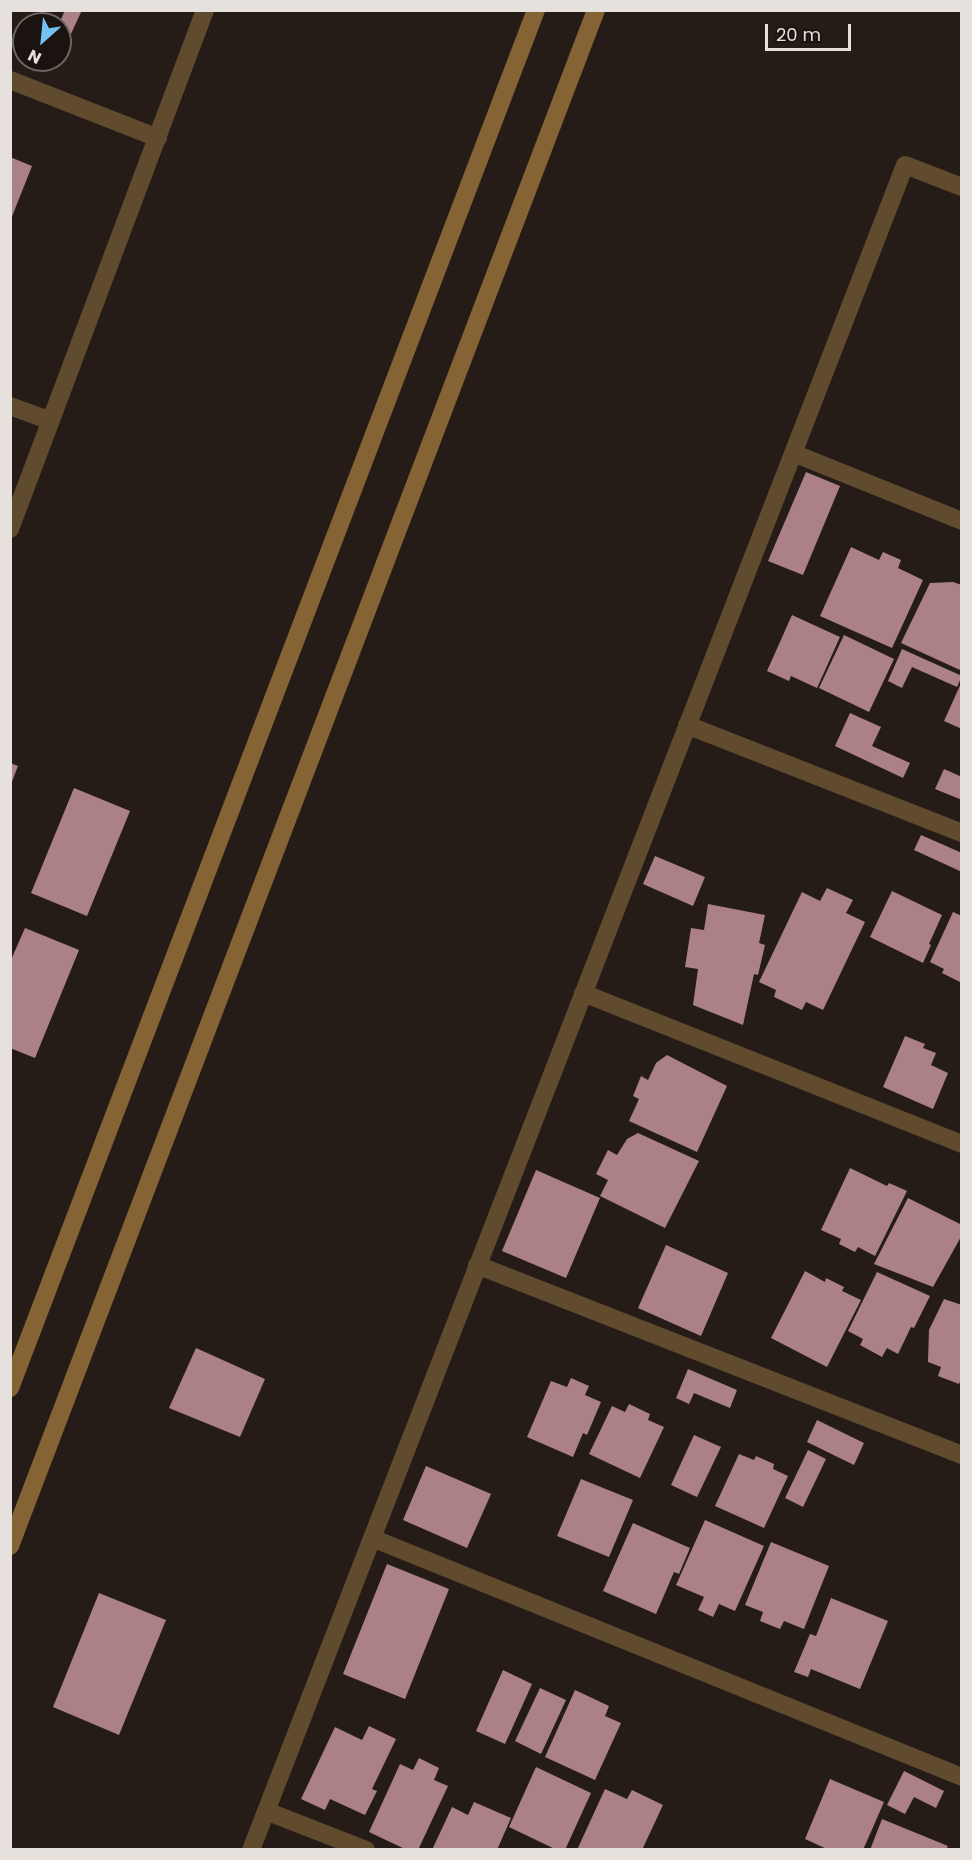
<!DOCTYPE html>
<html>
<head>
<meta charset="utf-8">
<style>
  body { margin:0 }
  #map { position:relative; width:972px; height:1860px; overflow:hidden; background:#251c18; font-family:Poppins,sans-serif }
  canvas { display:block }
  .frame { position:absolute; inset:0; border:12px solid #e7e1de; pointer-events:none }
  .north { position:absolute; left:12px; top:12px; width:60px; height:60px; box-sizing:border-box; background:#1b130f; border:2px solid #6d6562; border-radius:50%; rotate:207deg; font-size:16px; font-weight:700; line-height:24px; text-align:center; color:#e7e1de }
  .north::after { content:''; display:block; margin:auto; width:21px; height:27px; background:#73c1f5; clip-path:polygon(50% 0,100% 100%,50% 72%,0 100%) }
  .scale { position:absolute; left:765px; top:24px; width:86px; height:27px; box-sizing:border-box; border:3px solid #e7e1de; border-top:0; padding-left:8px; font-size:18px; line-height:21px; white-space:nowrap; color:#e7e1de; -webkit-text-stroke:4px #1b130f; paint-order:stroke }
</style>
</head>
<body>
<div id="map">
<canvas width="972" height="1860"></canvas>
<div class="frame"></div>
<div class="north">N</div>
<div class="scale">20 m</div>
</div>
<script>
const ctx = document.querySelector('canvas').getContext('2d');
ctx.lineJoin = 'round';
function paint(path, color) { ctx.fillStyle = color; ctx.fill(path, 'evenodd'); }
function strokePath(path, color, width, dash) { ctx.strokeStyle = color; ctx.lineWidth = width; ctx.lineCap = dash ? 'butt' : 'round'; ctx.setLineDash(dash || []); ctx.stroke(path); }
const building = new Path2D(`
  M65,10h17l-11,24 -11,-6 -1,-4z
  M10,157l22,9 -21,53h-1z
  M806,472l34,14 -37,89 -35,-14z
  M851,547l28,13 4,-8 18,8 -3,8 25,12 -31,68 -72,-32z
  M953,582l9,3v80l-2,5 -59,-27 29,-60z
  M792,615l48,22 -23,51 -26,-12 -2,5 -22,-10z
  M844,635l50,24 -25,53 -50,-24z
  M902,649l60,27 -5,11 -45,-20 -10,21 -14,-7z
  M962,681v48l-18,-8z
  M850,713l31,14 -9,19 38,17 -7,15 -68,-32z
  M10,763l8,3 -7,18h-1z
  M944,769l18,8v23l-27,-11z
  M74,788l56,23 -43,105 -56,-23z
  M921,835l41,18v19l-48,-22z
  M655,856l50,21 -12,29 -50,-22z
  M827,888l26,12 -7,13 19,9 -42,88 -17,-8 -4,8 -28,-13 2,-7 -17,-8 43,-90 18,9z
  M892,891l50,24 -13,29 2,1 -8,18 -53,-26z
  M708,904l57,11 -6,28 6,2 -7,30 -4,-1 -11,51 -50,-20 5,-36 -13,-2 6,-39 13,2z
  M953,912l9,4v67l-20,-10 2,-4 -14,-7z
  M25,928l54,22 -44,108 -25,-10v-86z
  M905,1036l20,8 -2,4 13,5 -5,12 17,8 -15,36 -50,-22z
  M667,1055l60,31 -30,66 -68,-31 10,-22 -6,-3 8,-20 7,4 8,-17z
  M638,1133l61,28 -34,67 -65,-32 8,-16 -12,-6 12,-24 9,5 10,-16z
  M850,1168l37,18 2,-3 18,8 -32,65 -17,-9 -3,5 -16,-8 2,-5 -20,-9z
  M536,1170l64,28 -34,80 -64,-27z
  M908,1198l54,27v10l-29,52 -59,-23z
  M666,1245l62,28 -27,63 -63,-28z
  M805,1271l20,11 1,-4 18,9 -2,4 19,9 -34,67 -56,-29z
  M877,1272l53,24 -16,32 -3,-1 -13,27 -11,-6 -5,9 -22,-12 3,-6 -15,-8z
  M944,1299l18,6v72l-3,7 -21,-8 3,-9 -13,-5 1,-32z
  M196,1348l69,31 -25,58 -71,-29z
  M688,1369l49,21 -7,18 -36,-15 -5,11 -13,-6z
  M571,1378l18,8 -4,9 16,7 -14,33 -4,-2 -10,24 -46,-20 24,-56 16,6z
  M629,1404l21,10 -2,6 16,7 -24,51 -51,-24 23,-48 13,6z
  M817,1420l47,23 -10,22 -47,-23z
  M694,1435l27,12 -24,50 -26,-12z
  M808,1450l18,9 -23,48 -18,-9z
  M739,1454l15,6 2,-4 18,8 -1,5 15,7 -24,52 -49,-22z
  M426,1466l65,28 -24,54 -64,-28z
  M581,1479l52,21 -24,57 -52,-21z
  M705,1520l59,26 -29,65 -16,-7 -6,13 -15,-7 6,-13 -28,-12z
  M633,1523l57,25 -11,26 -5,-2 -18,42 -53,-23z
  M771,1542l58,24 -25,63 -20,-8 -4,8 -20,-8 3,-9 -18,-7z
  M387,1564l62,25 -44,110 -62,-25z
  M99,1593l67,27 -47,115 -66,-28z
  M831,1598l57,23 -28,68 -49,-20 -3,8 -14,-5 16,-38 6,2z
  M503,1670l29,14 -27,60 -29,-13z
  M540,1688l26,12 -25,54 -26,-13z
  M575,1690l34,16 -4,10 16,7 -26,57 -50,-23z
  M369,1726l27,13 -24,50 5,2 -12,24 -35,-16 -5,11 -24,-11 34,-72 27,13z
  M419,1758l20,10 -5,12 14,6 -30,64h-11l-38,-18 31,-68 13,6z
  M536,1767l55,26 -26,57h-8l-48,-23z
  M904,1771l40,20 -8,17 -22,-11 -9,17 -18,-9z
  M830,1779l54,23 -21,48h-34l-24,-11z
  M605,1789l22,10 5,-9 31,15 -21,45h-65z
  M474,1802l37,16 -14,32h-65l20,-43 16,8z
  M882,1819l66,27 -2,4h-76z`);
const street = new Path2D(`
  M10,80l148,58
  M10,406l41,15
  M793,453l169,68
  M10,529l195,-519
  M687,725l275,108
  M583,993l379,151
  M477,1265l485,190
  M372,1538l590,239
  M266,1811l100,39
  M251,1850l654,-1685 57,22`);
const secondary = new Path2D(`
  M10,1388l526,-1378
  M10,1546l586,-1536`);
paint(building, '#ab8187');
strokePath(street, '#604b2f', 18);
strokePath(secondary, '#856335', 18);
</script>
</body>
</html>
